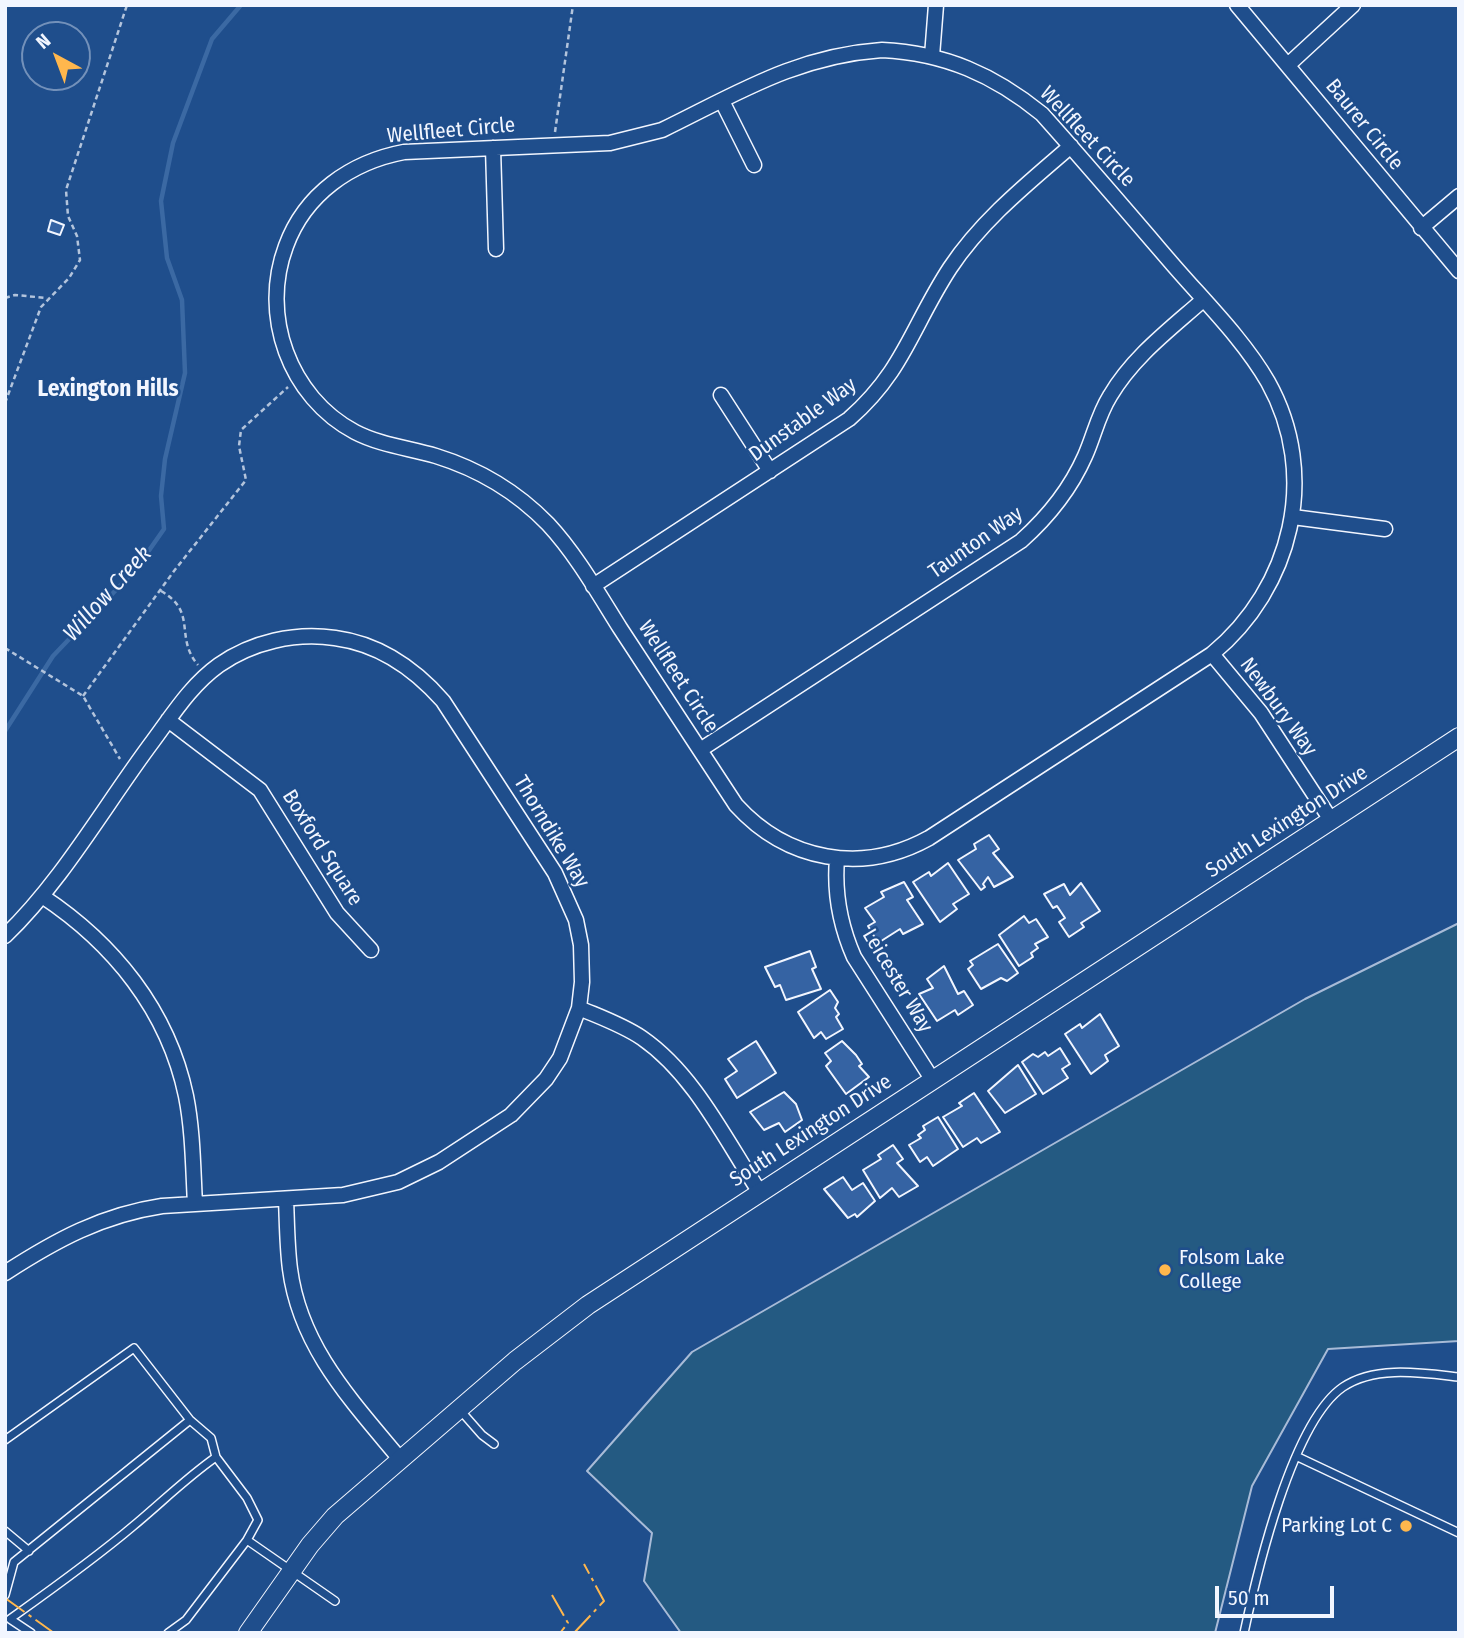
<!DOCTYPE html>
<html>
<head>
<meta charset="utf-8">
<style>
  body { margin:0 }
  #map { position:relative; width:1464px; height:1638px; overflow:hidden; background:#1f4e8c; font-family:"Fira Sans Condensed",sans-serif }
  canvas { display:block }
  .frame { position:absolute; inset:0; border:7px solid #f2f6ff; pointer-events:none }
  .north { position:absolute; left:21px; top:21px; width:70px; height:70px; box-sizing:border-box; background:#1f4e8c; border:2px solid #7391ba; border-radius:50%; rotate:319deg; font-size:19px; font-weight:700; line-height:28px; text-align:center; color:#f2f6ff }
  .north::after { content:''; display:block; margin:auto; width:24px; height:32px; background:#ffb74d; clip-path:polygon(50% 0,100% 100%,50% 72%,0 100%) }
  .scale { position:absolute; left:1215px; top:1586px; width:119px; height:32px; box-sizing:border-box; border:4px solid #f2f6ff; border-top:0; padding-left:9px; font-size:21px; line-height:24px; white-space:nowrap; color:#f2f6ff; -webkit-text-stroke:5px #1f4e8c; paint-order:stroke }
</style>
</head>
<body>
<div id="map">
<canvas width="1464" height="1638"></canvas>
<div class="frame"></div>
<div class="north">N</div>
<div class="scale">50 m</div>
</div>
<script>
const ctx = document.querySelector('canvas').getContext('2d');
ctx.lineJoin = 'round';
function paint(path, color) { ctx.fillStyle = color; ctx.fill(path, 'evenodd'); }
function strokePath(path, color, width, dash) { ctx.strokeStyle = color; ctx.lineWidth = width; ctx.lineCap = dash ? 'butt' : 'round'; ctx.setLineDash(dash || []); ctx.stroke(path); }
function label(font, color, halo, rows, align = 'center') {
  ctx.font = font + ' "Fira Sans Condensed",sans-serif'; ctx.lineWidth = 5; ctx.setLineDash([]); ctx.textBaseline = 'middle'; ctx.strokeStyle = halo; ctx.fillStyle = color; for (const [text, x, y, turn = 0] of rows) {
    ctx.save(); ctx.translate(x, y); ctx.rotate((+turn || 0) * Math.PI / 180); ctx.textAlign = isNaN(turn) ? turn : align; if (halo) ctx.strokeText(text, 0, 0); ctx.fillText(text, 0, 0); ctx.restore();
  }
}
const green = new Path2D(`
  M1459,923v418l-131,8 -76,137 -37,147h-534l-37,-52 8,-48 -65,-62 105,-119 613,-353z`);
const stream = new Path2D(`
  M5,731l48,-75 83,-87 28,-40 -3,-33 4,-37 20,-86 -3,-73 -15,-42 -6,-57 12,-58 39,-104 29,-34`);
const building = new Path2D(`
  M51,220l13,5 -4,10 -12,-4z
  M989,835l10,14 -6,4 20,24 -19,10 -6,-10 -5,7 2,3 -4,3 -23,-30 18,-11 -2,-5z
  M948,863l21,31 -16,10 4,5 -17,13 -27,-40 16,-10 2,4z
  M904,882l9,15 -6,3 16,24 -20,10 -3,-5 -22,14 -10,-17 7,-4 -10,-14 19,-11 -3,-5z
  M1081,883l19,28 -19,12 3,4 -15,10 -10,-15 6,-4 -8,-12 -4,2 -9,-14 20,-10 6,11z
  M1024,916l5,7 7,-4 12,18 -13,7 3,4 -7,5 2,4 -14,9 -20,-31z
  M998,944l20,29 -11,8 -6,-3 -20,11 -13,-20 5,-4 -3,-4z
  M810,951l6,16 -4,2 9,20 -35,11 -6,-15 -5,2 -10,-20z
  M944,966l14,28 6,-3 9,14 -15,10 -3,-5 -18,11 -18,-27 14,-6 -6,-9z
  M830,990l8,12 -3,6 4,6 -3,3 7,12 -17,10 -5,-7 -7,6 -16,-26z
  M1100,1014l19,32 -14,9 3,6 -17,13 -26,-40 15,-10 2,4z
  M756,1041l20,32 -39,25 -12,-19 12,-8 -9,-12z
  M842,1041l14,14 6,9 -3,2 10,11 -23,17 -20,-28 5,-5 -6,-8z
  M1060,1048l10,16 -8,5 6,9 -25,16 -21,-32 11,-8 5,3 7,-5 3,4z
  M1018,1065l18,29 -31,19 -17,-22z
  M784,1092l12,12 6,16 -17,12 -6,-9 -15,7 -14,-18z
  M974,1093l26,39 -19,11 -4,-5 -14,9 -20,-30 19,-11 -3,-3z
  M938,1117l20,32 -25,17 -6,-9 -7,5 -11,-17 12,-7 -3,-3 7,-5 -2,-4z
  M893,1145l10,14 -6,4 21,23 -19,11 -7,-9 -12,10 -17,-28 18,-11 -3,-4z
  M843,1177l9,13 11,-7 12,18 -18,16 -2,-3 -7,4 -24,-29z`);
const path = new Path2D(`
  M555,132l18,-127
  M5,298l10,-3 32,3
  M5,403l36,-96 28,-29 11,-18 -3,-24 -9,-20 -2,-26 61,-185
  M161,591c37,21 13,46 37,74
  M5,648l78,48 37,63
  M83,696l91,-125 72,-91 -7,-34 2,-16 47,-43`);
const service = new Path2D(`
  M460,1410l22,25 12,9
  M190,1420l21,18 5,19
  M5,1440l129,-92 56,72 -176,142 -9,33
  M1298,1457l161,76
  M5,1531l24,20
  M31,1633l-21,-14c42,-30 83,-59 122,-92 29,-24 54,-49 84,-70l31,41 11,22 -11,20
  M168,1633l18,-13 61,-80 88,61
  M1244,1633c13,-61 48,-211 99,-246 32,-22 80,-14 116,-10`);
const minor = new Path2D(`
  M1237,5l222,266
  M882,50c63,3 112,25 160,64 43,48 84,96 126,145 33,39 74,78 100,123 52,93 24,206 -56,272l-283,184c-67,37 -142,23 -193,-33 -39,-59 -77,-118 -116,-177 -22,-35 -44,-74 -72,-104 -31,-32 -70,-55 -112,-68 -27,-8 -56,-11 -81,-24 -66,-35 -95,-117 -69,-186 19,-52 65,-84 118,-94l206,-9 52,-13c76,-37 134,-74 220,-80z
  M932,56l4,-51
  M1288,65l65,-60
  M722,101l32,64
  M493,148l3,101
  M1421,228l38,-32
  M721,395l49,76
  M1293,517l92,12
  M593,586l256,-167c55,-48 63,-93 101,-151 32,-48 77,-84 121,-122
  M1212,654l49,59 70,107
  M168,720l92,70 77,123 34,37
  M700,750l321,-209c28,-25 49,-51 64,-85 9,-20 13,-41 25,-60 23,-39 59,-66 93,-96
  M837,859c-3,35 3,66 17,98l78,122
  M42,896c71,47 126,114 144,200 7,35 7,72 9,108
  M5,936c58,-56 100,-131 148,-195 20,-27 38,-56 66,-76 33,-23 76,-33 116,-27 45,6 79,30 108,63l112,172 21,47 5,25 1,37 -3,26 -19,50 -14,21 -35,36 -72,47 -41,20 -55,13 -181,11c-60,9 -106,34 -157,67
  M579,1008c21,9 44,17 63,30 52,36 83,101 117,153
  M286,1199c1,23 1,47 4,70 10,78 62,132 110,190`);
const tertiary = new Path2D(`
  M248,1633l62,-88 25,-29 180,-155 73,-56 871,-568`);
const power = new Path2D(`
  M552,1595l16,28 -8,10
  M5,1598l49,35
  M574,1633l30,-32 -20,-37`);
const markers = [
  [1165,1270,7,"#ffb74d"],
  [1406,1526,7,"#ffb74d"]
];
const streetNames = [
  ["Baurer Circle",1364,125,51],
  ["Wellfleet Circle",451,131,-5],
  ["Wellfleet Circle",1087,137,47],
  ["Dunstable Way",803,420,-36],
  ["Taunton Way",976,543,-35],
  ["Wellfleet Circle",678,677,57],
  ["Newbury Way",1278,707,54],
  ["South Lexington Drive",1287,822,-33],
  ["Thorndike Way",551,832,59],
  ["Boxford Square",322,848,58],
  ["Leicester Way",897,981,59],
  ["South Lexington Drive",811,1131,-33]
];
const poiNames = [
  ["Folsom Lake",1179,1258],
  ["College",1179,1282],
  ["Parking Lot C",1392,1526,"right"]
];
const neighbourhoodNames = [
  ["Lexington Hills",108,390]
];
const waterNames = [
  ["Willow Creek",108,594,-48]
];
paint(green, '#245a82');
strokePath(green, '#a8bbd7', 2);
strokePath(stream, '#3b69a3', 4.5);
paint(building, '#3563a3');
strokePath(building, '#f2f6ff', 2);
strokePath(service, '#f2f6ff', 10);
strokePath(minor, '#f2f6ff', 17);
strokePath(tertiary, '#f2f6ff', 20);
strokePath(path, '#b3c4dc', 2.5, [5, 3.5]);
strokePath(service, '#1f4e8c', 7);
strokePath(minor, '#1f4e8c', 14);
strokePath(tertiary, '#1f4e8c', 18);
strokePath(power, '#ffb74d', 2, [24, 5, 3.5, 5]);
for (const [x, y, r, color] of markers) { const dot = new Path2D(); dot.arc(x, y, r, 0, 2 * Math.PI); ctx.fillStyle = color; ctx.fill(dot); strokePath(dot, '#1f4e8c', 2.5); }
label('21px', '#f2f6ff', '#1f4e8c', streetNames);
label('21px', '#f2f6ff', '#1f4e8c', poiNames, 'left');
label('bold 23px', '#f2f6ff', '#1f4e8c', neighbourhoodNames);
label('italic 23px', '#f2f6ff', '#1f4e8c', waterNames);
</script>
</body>
</html>
